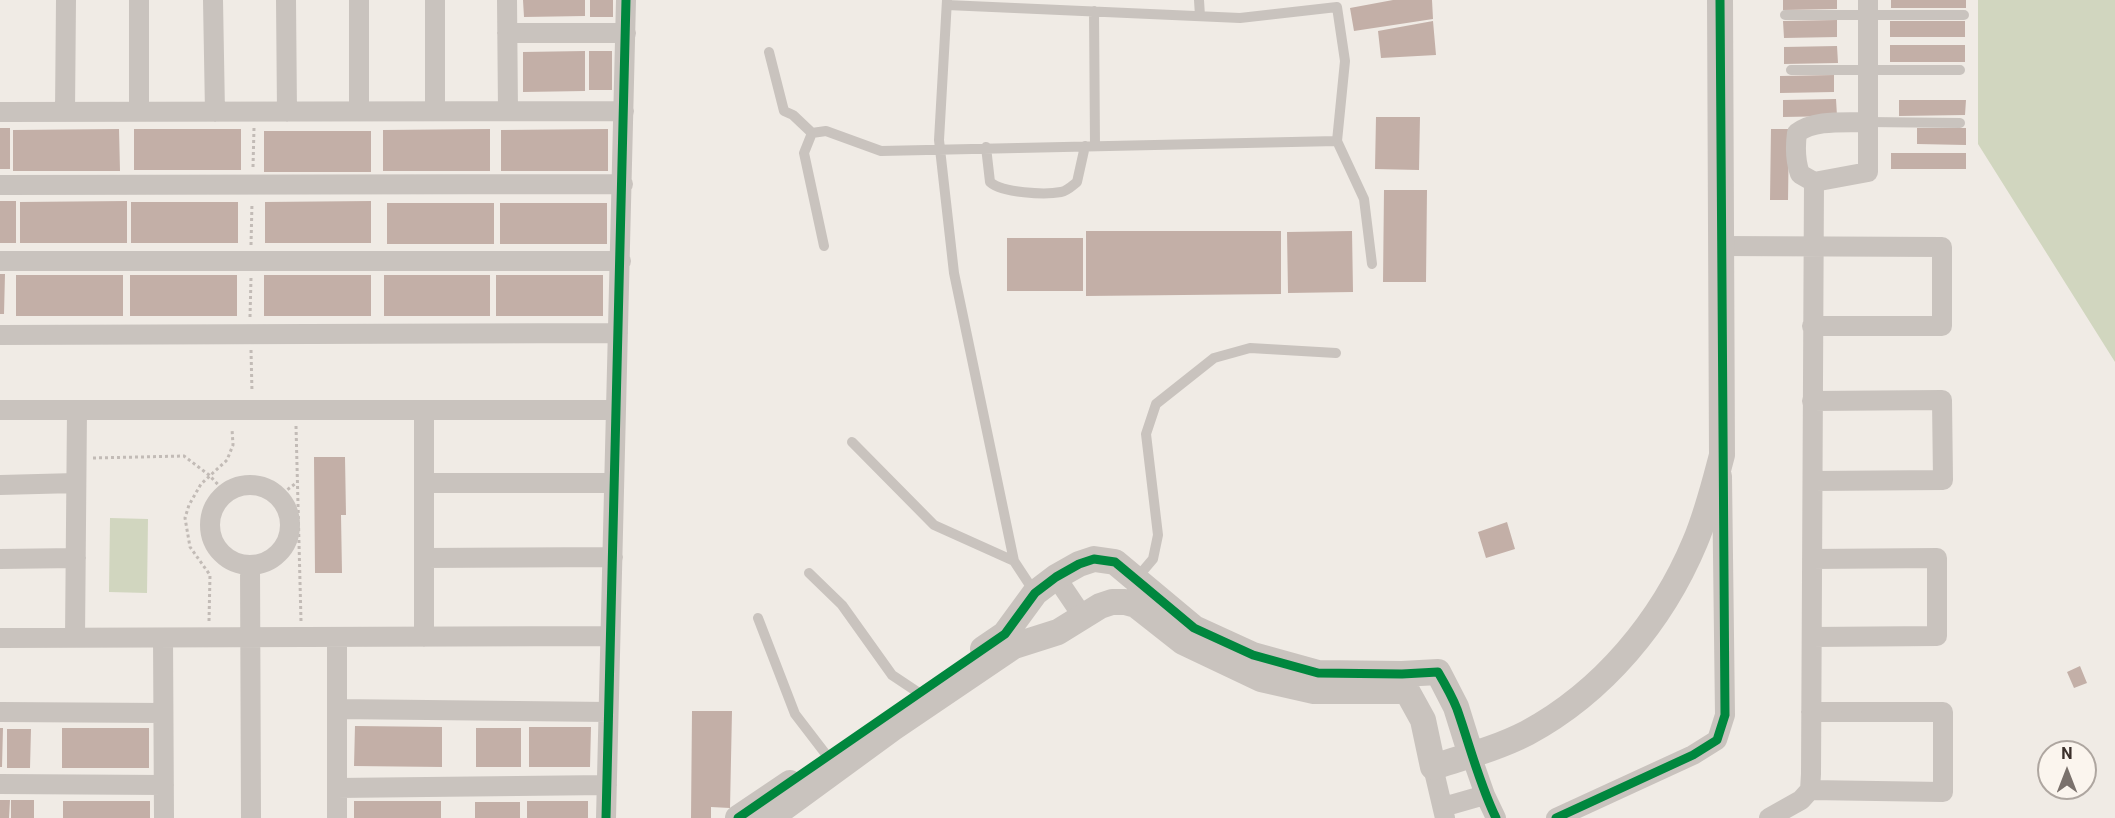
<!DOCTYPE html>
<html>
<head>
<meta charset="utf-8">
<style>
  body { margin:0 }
  #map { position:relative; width:2115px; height:818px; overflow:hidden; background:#f0ebe5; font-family:Roboto,sans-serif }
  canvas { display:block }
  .north { position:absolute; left:2037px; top:740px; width:60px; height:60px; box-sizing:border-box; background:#fbf5ee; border:2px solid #aea6a0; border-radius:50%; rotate:0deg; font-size:16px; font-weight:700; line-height:24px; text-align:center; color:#3b302b }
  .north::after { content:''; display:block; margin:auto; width:21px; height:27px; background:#7a716c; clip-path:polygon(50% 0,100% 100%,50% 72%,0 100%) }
</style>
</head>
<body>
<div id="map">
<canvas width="2115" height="818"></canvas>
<div class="north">N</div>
</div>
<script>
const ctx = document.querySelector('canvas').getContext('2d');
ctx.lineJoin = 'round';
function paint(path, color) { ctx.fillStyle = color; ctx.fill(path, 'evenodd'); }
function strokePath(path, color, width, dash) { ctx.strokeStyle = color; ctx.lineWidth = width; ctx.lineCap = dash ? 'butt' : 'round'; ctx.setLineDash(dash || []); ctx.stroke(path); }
const green = new Path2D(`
  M1978,0h137v362l-137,-218z
  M110,518l38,1 -1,74 -38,-1z`);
const building = new Path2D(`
  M523,0h62v16l-61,1z
  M590,0h23v17h-23z
  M1393,0h39l1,19 -79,12 -4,-23z
  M1783,0h54v9l-54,1z
  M1891,0h75v8h-75z
  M1837,20v17l-53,1 -1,-17z
  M1433,21l3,34 -55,3 -3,-27z
  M1890,21h75v16h-75z
  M1890,45h75v17h-75z
  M1837,46l1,17 -54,1v-17z
  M585,51v40l-62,1v-40z
  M589,51h23v39h-23z
  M1834,75v17l-54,1v-17z
  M1836,99l1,17 -54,1v-17z
  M1899,100h67l-1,15 -66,1z
  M1376,117h44l-1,53 -44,-1z
  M0,128h10v41h-10z
  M1917,128h49v17l-49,-1z
  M119,129l1,42h-107v-41z
  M134,129h107v41h-107z
  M490,129v42h-107v-41z
  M608,129v42h-107v-41z
  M1771,129h18l-1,71h-18z
  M264,131h107v41h-107z
  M1891,153h75v16h-75z
  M1384,190h43l-1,92h-43z
  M0,201h16v42h-16z
  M127,201v42h-107v-41z
  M371,201v42h-106v-41z
  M131,202h107v41h-107z
  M387,203h107v41h-107z
  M500,203h107v41h-107z
  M1086,231h195v63l-195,2z
  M1352,231l1,61 -65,1 -1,-61z
  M1007,238h76v53h-76z
  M0,274h5l-1,40h-4z
  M16,275h107v41h-107z
  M130,275h107v41h-107z
  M264,275h107v41h-107z
  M384,275h106v41h-106z
  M496,275h107v41h-107z
  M314,457h31l1,58h-5l1,58h-27z
  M1507,522l8,27 -29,9 -8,-26z
  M2080,666l7,17 -13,5 -7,-16z
  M692,711h40l-2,97 -19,-1v11h-20z
  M355,726l87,1v40l-88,-1z
  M529,727h62l-1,40h-61z
  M0,728h3l-1,39h-2z
  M62,728h87v40h-87z
  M476,728h45v39h-45z
  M7,729h24l-1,39h-23z
  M0,800h10l-1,18h-9z
  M11,800h23v18h-23z
  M63,801h87v17h-87z
  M354,801h87v17h-87z
  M527,801h61v17h-61z
  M475,802h45v16h-45z`);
const path = new Path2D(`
  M253,167l1,-39
  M251,245l1,-42
  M250,317l1,-39
  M251,350l1,42
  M296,426l5,195
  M93,458l91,-2 25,19 17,18
  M278,497l18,-14
  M209,621l1,-46 -20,-28 -5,-29 4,-13 12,-21 26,-24 6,-15 -1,-16`);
const service = new Path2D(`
  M947,0l-8,140 15,133 60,288 21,32
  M1199,0l1,16
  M1094,11l1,135
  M1785,15h179
  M769,52l15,59 9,4 19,18
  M1791,70h169
  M1868,122l92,1
  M1337,141l27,58 8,65
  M986,147l4,35c12,11 55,13 71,10 6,-1 11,-6 16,-10l8,-36
  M824,246l-20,-93 8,-20 14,-2 55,20 456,-10 8,-80 -8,-54 -97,11 -293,-13
  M852,442l82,83 80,36
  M809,573l33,32 50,70 27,18
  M1136,579l17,-20 5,-24 -12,-101 10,-30 58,-46 36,-10 86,5
  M758,618l37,96 33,43`);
const minor = new Path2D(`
  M139,0v112
  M213,0l2,112
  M286,0l1,112
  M507,0l1,111
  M1868,0c0,57 0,115 0,172l-54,10 -14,-8c-5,-14 -5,-26 -3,-41 18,-14 49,-10 71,-11
  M507,33h119
  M359,111v-111
  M435,111v-111
  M0,112l624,-1
  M65,112l1,-112
  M0,185l623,-1
  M1722,246l220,1v79h-130
  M0,261h621
  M0,335l618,-2
  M1812,401l130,-1 1,80 -130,1
  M0,410h616
  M424,410v227
  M424,483h190
  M210 525a40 40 0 1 1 80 0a40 40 0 1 1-80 0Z
  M0,485l76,-2
  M424,558l189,-1
  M0,559l76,-1
  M250,566l1,252
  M1056,577l27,40
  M337,637v181
  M1812,637l125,-1v-78l-125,1
  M0,638l610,-2
  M75,638l2,-228
  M163,638l1,180
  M337,709l271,3
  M0,712l163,1
  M1471,755l14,40 11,23
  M1433,767l12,51
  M0,784l164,1
  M337,788l270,-3
  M1810,790l133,2v-80h-132
  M1443,807l42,-12
  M606,818l20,-818
  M1556,818l137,-63 24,-15 8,-25 -3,-239
  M1769,818l32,-18 9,-10 1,-16 3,-592`);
const tertiary = new Path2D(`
  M983,649l22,-15 30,-41 21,-16 23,-13 15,-5 21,3 79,66 59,27 65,18 84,1 36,-2 18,35 15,48
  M738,818l52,-35
  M770,818l123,-90 121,-82 44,-14 42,-26 12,-4h13l11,3 47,37 78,37 53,12h93l16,29 10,47c31,-10 65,-19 94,-34 76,-41 135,-112 168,-191 12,-28 19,-57 27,-87l-2,-455`);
const cycleway = new Path2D(`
  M606,818l20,-818
  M738,818l267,-184 30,-41 21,-16 23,-13 15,-5 21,3 79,66 59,27 65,18 84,1 36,-2c7,12 14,24 19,37 13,37 22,74 39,109
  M1556,818l137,-63 24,-15 8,-25 -5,-715`);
paint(green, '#d1d6bf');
paint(building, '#c3afa7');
strokePath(path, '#c2bbb6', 3, [3, 3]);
strokePath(service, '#c9c3be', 10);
strokePath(minor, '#c9c3be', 20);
strokePath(tertiary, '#c9c3be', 26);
strokePath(cycleway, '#00873e', 9);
</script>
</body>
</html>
